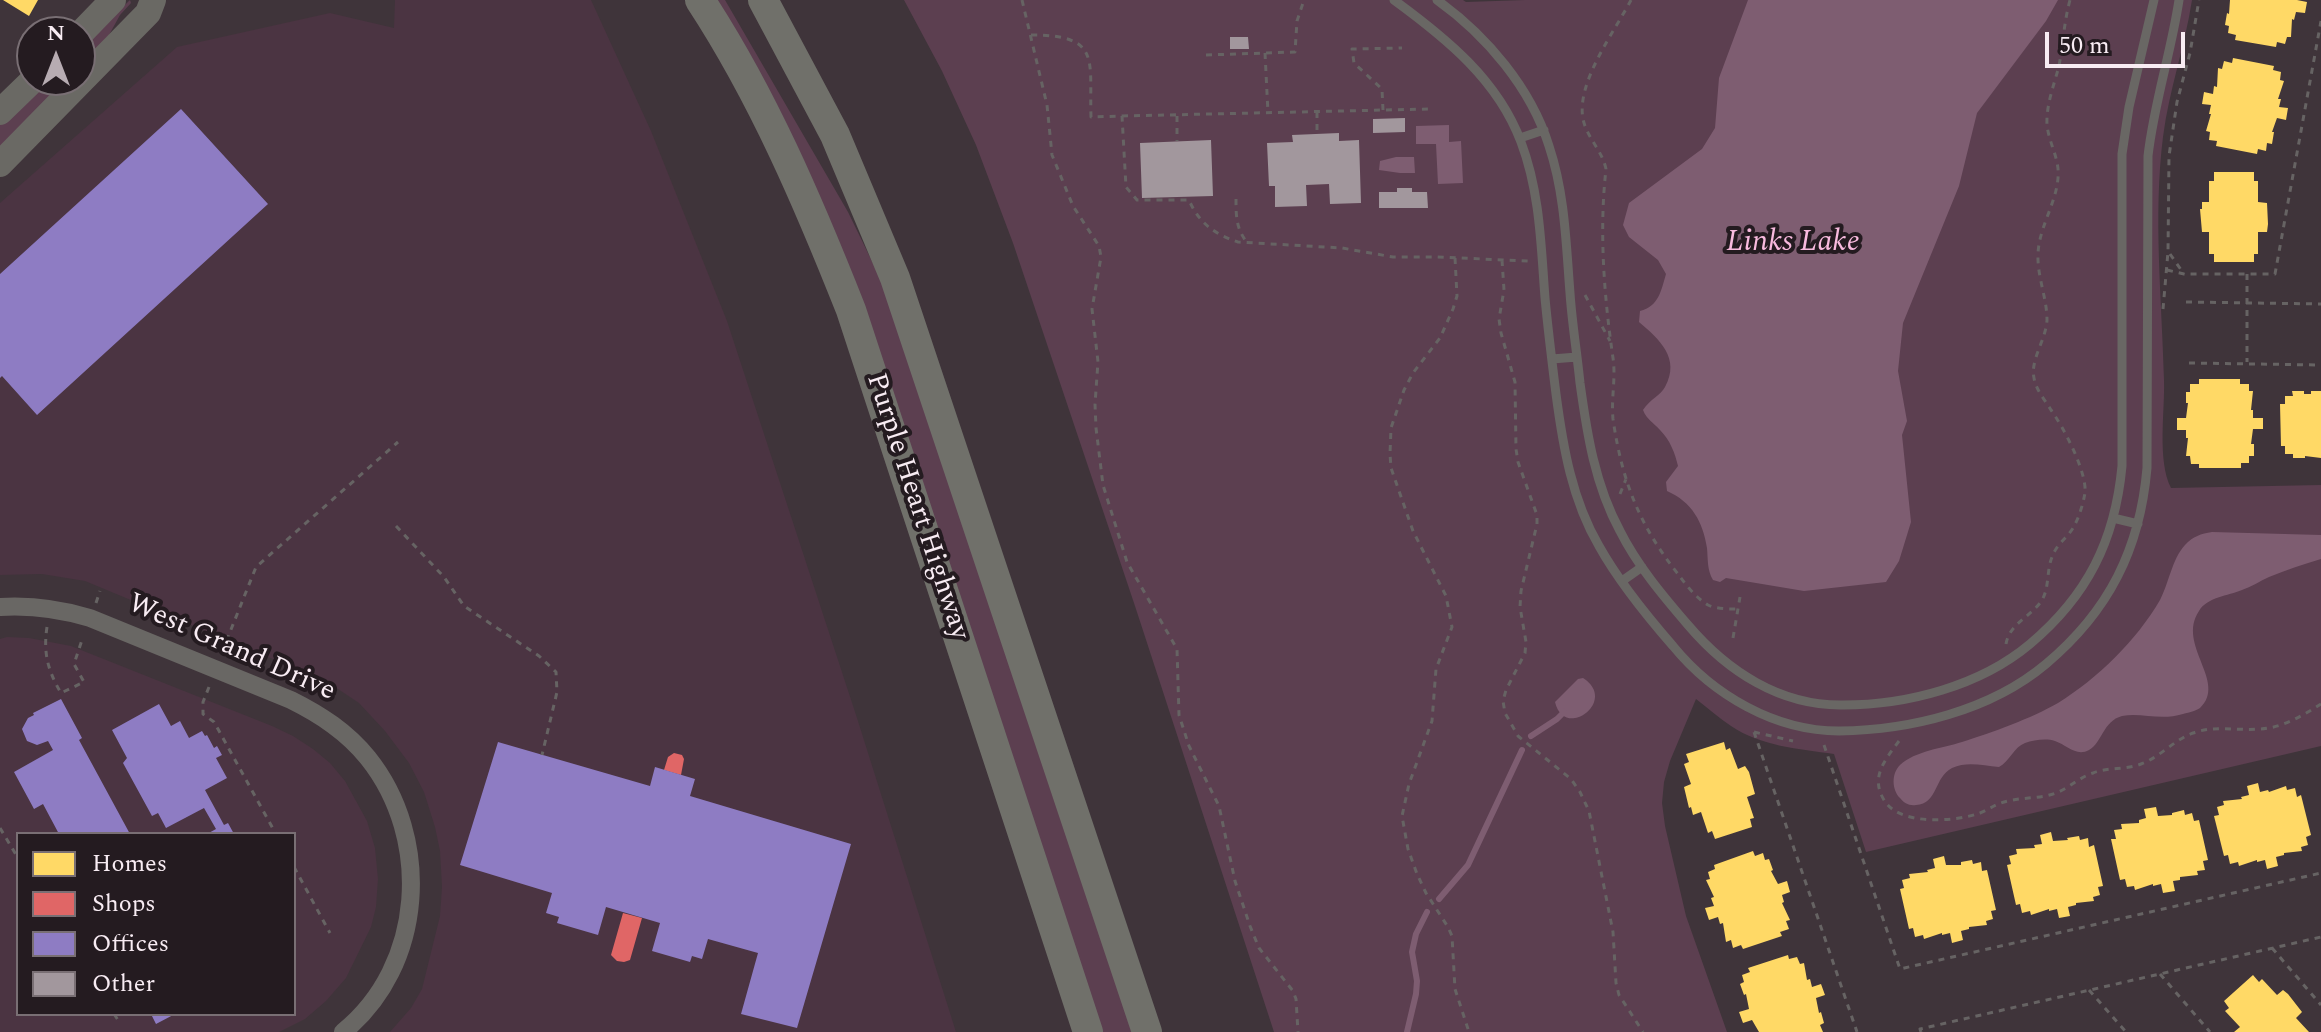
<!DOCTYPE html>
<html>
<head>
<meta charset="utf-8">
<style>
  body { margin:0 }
  #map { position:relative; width:2321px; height:1032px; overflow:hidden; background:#3f343a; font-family:Spectral,serif }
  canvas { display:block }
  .legend { position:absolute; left:16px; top:832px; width:280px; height:184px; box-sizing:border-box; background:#241b20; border:2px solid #796f74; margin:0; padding:10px 14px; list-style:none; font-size:24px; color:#f8ecf3 }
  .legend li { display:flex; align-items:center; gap:16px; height:40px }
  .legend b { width:40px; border:2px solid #796f74 }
  .north { position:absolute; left:16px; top:16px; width:80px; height:80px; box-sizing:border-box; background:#241b20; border:2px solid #796f74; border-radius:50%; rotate:0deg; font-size:22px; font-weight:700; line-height:32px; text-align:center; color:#f8ecf3 }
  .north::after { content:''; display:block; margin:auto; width:28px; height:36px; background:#b7acb2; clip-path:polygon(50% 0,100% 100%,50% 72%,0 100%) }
  .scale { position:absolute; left:2045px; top:32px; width:140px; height:36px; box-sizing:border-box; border:4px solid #f8ecf3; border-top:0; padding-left:10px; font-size:24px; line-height:28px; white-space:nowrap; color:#f8ecf3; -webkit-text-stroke:6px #241b20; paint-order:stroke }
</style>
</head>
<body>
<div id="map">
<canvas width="2321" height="1032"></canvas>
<ul class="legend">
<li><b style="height:22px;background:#ffd966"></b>Homes</li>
<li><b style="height:22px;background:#e06666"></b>Shops</li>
<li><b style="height:22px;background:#8e7cc3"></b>Offices</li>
<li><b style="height:22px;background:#a2979d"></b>Other</li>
</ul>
<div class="north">N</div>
<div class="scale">50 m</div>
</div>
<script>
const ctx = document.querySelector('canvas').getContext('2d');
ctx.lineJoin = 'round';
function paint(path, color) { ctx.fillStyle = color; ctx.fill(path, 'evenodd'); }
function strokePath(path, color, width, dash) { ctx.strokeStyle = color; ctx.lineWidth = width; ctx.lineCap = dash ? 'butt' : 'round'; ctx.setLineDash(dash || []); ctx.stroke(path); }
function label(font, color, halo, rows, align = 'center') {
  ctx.font = font + ' Spectral,serif'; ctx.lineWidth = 8; ctx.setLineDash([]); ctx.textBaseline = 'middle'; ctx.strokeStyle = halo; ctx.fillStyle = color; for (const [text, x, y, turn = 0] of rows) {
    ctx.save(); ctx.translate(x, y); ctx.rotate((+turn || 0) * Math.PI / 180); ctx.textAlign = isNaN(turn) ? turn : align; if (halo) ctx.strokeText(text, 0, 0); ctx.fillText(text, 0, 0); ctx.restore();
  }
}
const built = new Path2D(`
  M395,0h196l60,131 76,190 130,397 99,314h-566l21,-24 11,-19 18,-73 2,-29 -2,-36 -5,-24 -11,-35 -15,-29 -24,-32 -26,-28 -33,-22 -241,-100 -43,-7 -42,1v-372l177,-156 153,-34 64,15z
  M7,637l22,1 42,8 201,80 21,10 20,13 17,14 15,18 22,40 8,27 3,31 -2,28 -5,20 -25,51 -20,23 -21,18 -26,13h-279v-393zM18,834h276v180h-276z`);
const green = new Path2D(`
  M130,0l1,3 -11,12 -11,20 -29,33v-20z
  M714,0h11l123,212 36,74 248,746h-30l-238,-725z
  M904,0h559l3,2 59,-2h667c-7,46 -23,90 -29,137 -10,80 -1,163 1,243 1,32 -7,80 7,108l150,-3v261l-455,106 -32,-98c-35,-5 -74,-8 -103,-28 -12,-8 -23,-18 -35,-27l-26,62 -6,21 -2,21 3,23 21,90 41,116h-453l-139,-426 -122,-363 -37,-98 -34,-74z
  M47,80h21l-68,69v-25z`);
const water = new Path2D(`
  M1748,0h310l-12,21 -69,92 -18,73 -56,137 -5,48 9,50 -5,14 9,87 -12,39 -13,21 -82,9 -78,-13 -6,4 -7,-2c-6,-10 -5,-21 -6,-32 -4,-26 -15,-46 -40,-57l-1,-9 12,-16c-3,-13 -8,-26 -18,-36 -7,-8 -13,-10 -17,-20 7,-11 18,-15 22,-23 16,-29 -6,-48 -26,-65l1,-11c19,-5 21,-20 26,-37l-8,-14 -29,-23 -6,-12 6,-22 73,-54 13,-21 4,-50z
  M1449,125v17l12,-1 2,42 -25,1 -2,-40h-20v-18z
  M1396,157h18l1,16h-15l-21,-3 1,-9z
  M2212,532l109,3v24c-17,5 -35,11 -52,18 -9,4 -18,10 -27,13 -14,6 -35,7 -43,21 -23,34 29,71 1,97 -4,3 -13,5 -17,6 -23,7 -42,-2 -61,2 -19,5 -20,27 -33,34 -13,7 -22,-5 -34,-9 -9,-3 -21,-1 -30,2 -11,4 -15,18 -26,24 -16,-1 -31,-6 -47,1 -18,9 -14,36 -36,37 -7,1 -12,-2 -16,-7 -8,-8 -9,-24 0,-33 15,-14 43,-17 62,-23 29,-9 70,-24 96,-39 40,-25 78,-62 102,-103 9,-17 12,-41 25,-55 8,-9 16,-11 27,-13z
  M1583,678c36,23 -19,63 -28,24l23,-23z`);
const homes = new Path2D(`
  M3,0h35l-9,16z
  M2230,0h67l10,2 -2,11 -9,-1 -2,8 -2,-1 -1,18h-4l-2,7 -8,-2 -1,5 -41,-7 1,-5 -8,-2 1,-7 -4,-1 2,-12 2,1z
  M2233,58l41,8 -1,4 8,2 -1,8 4,1 -6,18h3l-2,8 9,1 -2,12 -9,-2 -5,14h2l-2,12 -5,-1 -1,8 -8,-2 -1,5 -41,-8 1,-5 -8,-1 1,-8 -4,-1 5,-17h-2l2,-9 -9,-1 2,-12 9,2 1,-8 3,1 1,-19 4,1 2,-8 8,2z
  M2214,172h40v9h4v21l9,1 1,21 -1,8h-9v22h-4v8h-40v-8h-5v-22h-7l-2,-23h2v-7h7v-21h5z
  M2199,379h41v5h9v7h4l-2,19h2v8h10v11h-10l-2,15h3v12h-5v7h-8v5h-42v-4h-8l-1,-8h-4l2,-18h-2v-8h-9v-12h9l2,-15h-2v-11h4v-8h9z
  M2292,391h12v3h7v-3h10v67l-16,-2v2h-12v-4h-8v-8h-4l-1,-42h5v-8h8z
  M1724,742l2,8 4,-2 8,21 7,-3 4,6 6,22 -8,3 7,21 -4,1 2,8 -37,12 -3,-8 -4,2 -7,-21 -8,3 -2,-8 -2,1 -5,-21 7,-3 -7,-20 5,-2 -3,-8z
  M2258,783l2,9 8,-2 1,2 17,-6 1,4 8,-2 2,9 4,-2 10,40 -5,2 2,8 -7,2 1,4 -18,2v2l-8,2 2,9 -11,3 -2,-9 -8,2v-2l-18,6 -1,-4 -8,2 -2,-9 -4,1 -10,-40 5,-1 -2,-8 7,-2 -1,-4 19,-2 -1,-2 8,-2 -2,-9z
  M2156,807l2,9 14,-1v-2l12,-3 1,5 7,-2 2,8 5,-1 9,40 -5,1 2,9 -8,1 1,4 -18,2v3l-7,1 2,10 -12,2 -2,-9 -8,2v-2l-18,6 -1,-4 -7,1 -2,-8 -5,1 -9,-41h5l-2,-9 8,-1 -1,-5 18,-1v-3l7,-2 -2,-9z
  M2051,832l2,9 15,-1 -1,-2 12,-2 1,4 8,-2 1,9 5,-2 9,41 -5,1 2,8 -7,2 1,4 -18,2v2l-8,2 2,9 -11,2 -2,-9 -8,2v-2l-18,6 -1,-4 -8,2 -2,-9 -4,1 -9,-40 4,-1 -2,-8 8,-2 -1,-5 19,-1 -1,-3 8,-1 -2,-9z
  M1753,851l2,5 8,-3 2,7 4,-1 4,11 -2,1 7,13 9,-3 3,11 -8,3 2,7 -2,1 8,17 -4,1 3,8 -9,3 2,4 -39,13 -2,-4 -8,3 -2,-8 -5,2 -3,-19 -3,1 -2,-7 -9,3 -4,-12 9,-2 -3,-8 3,-1 -8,-17 4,-1 -2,-7 7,-3 -1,-4z
  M1944,856l2,9h15v-3l11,-2 1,4 8,-2 1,9 5,-1 9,40 -5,1 2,8 -7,2 1,4 -18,2v2l-8,2 2,9 -11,3 -2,-10 -8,2v-2l-18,6 -1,-4 -8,2 -2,-9 -4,1 -9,-40 4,-1 -2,-8 8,-2 -1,-4 19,-2 -1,-2 8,-2 -2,-9z
  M1788,955l1,4 8,-2 3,7 4,-1 3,17 3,-1 2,8 9,-3 4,11 -9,3 3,15 2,-1 3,11 -4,2 3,7h-64l-7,-12 -9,3 -4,-11 10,-3 -3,-15 -2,1 -4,-11 4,-2 -2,-7 8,-3 -2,-4z
  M2253,975l6,7 3,-3 15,16 6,-5 5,4 14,18 -6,6 13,14h-75l6,-5 -15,-16 4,-3 -5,-7z`);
const shops = new Path2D(`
  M674,753l8,2 2,4 -3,16 -17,-5 4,-13z
  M623,913l19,5 -12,42 -6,2 -7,-1 -6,-6z`);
const offices = new Path2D(`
  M181,109l87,95 -231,211 -35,-39 -2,2v-104z
  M61,699l21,39 -3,2 51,94h-71l-16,-30 -9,5 -20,-37 39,-22 -5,-9 -11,4 -10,-4 -5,-12 6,-11 6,-3 -1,-2z
  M159,704l12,22 9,-5 9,17 13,-7 3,5 2,-1 7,13 3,-2 5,9 -6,3 11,20 -22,12 19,35 4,-2 6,11h-27l9,-5 -12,-21 -38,20 -8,-15 -6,3 -29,-53 4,-5 -15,-28z
  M498,742l152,44 5,-19 40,12 -5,17 161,48 -54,184 -56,-14 17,-61 -50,-14 -6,20 -10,-3 -2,6 -38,-11 8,-28 -54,-16 -8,28 -41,-12 2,-6 -13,-4 6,-20 -92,-28z
  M151,1014h24l-19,10z`);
const stream = new Path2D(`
  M1531,736l26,-17 7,-7
  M1439,899l29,-34 54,-115
  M1407,1032l9,-38 1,-13 -5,-29 4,-18 11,-22`);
const building = new Path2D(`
  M1230,37h18l1,12h-19z
  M1405,118v14l-32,1v-14z
  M1339,133v8l20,-1 2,63 -31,1 -1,-20 -23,1 1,21 -32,1v-21h-6l-2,-43 26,-1 -1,-7z
  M1211,140l2,56 -71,2 -2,-55z
  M1397,188h15v4h15l1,16h-49v-16h18z`);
const path = new Path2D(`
  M1022,0l25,105 5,50 21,51 26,40 2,11 -9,52 6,53 -3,42 1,24 7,57 24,77 50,87 2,66 10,31 30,60 16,75 15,45 9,22 34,43 3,8 2,33
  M1631,0c-16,31 -55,82 -48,119 4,19 19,31 23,50 -7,62 -2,127 7,189 3,20 -2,40 0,61 9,62 26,106 65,155 8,11 18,24 30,31 8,4 20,4 30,4
  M1031,35c71,0 58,25 60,82l31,-1 4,71 11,13h52c10,23 25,34 49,42l104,6 51,9h44l91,4
  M1265,53l3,60
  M1206,55l89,-3 2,-31 7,-21
  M1383,110l-1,-21 -28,-26 -2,-14 50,-1
  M1317,112v22
  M1122,116l307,-7
  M1177,116v25
  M1236,199c0,16 0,29 10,42
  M2170,254l14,20
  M1455,258l2,38 -4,13 -13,29 -27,35 -9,17 -13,38 -1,26 1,14 22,63 33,65 6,31 -16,42 -4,52 -23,63 -7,32 6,33 9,25 9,19 22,34 4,9 3,53 14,43
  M1502,260l2,30 -5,29 2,14 14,49 1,67 2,13 19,53v9l-16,67 -1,16 6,35 -1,11 -19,37 -3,11 2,12 13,23 53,43 9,13 9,19 24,121 3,51 3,12 24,37
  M2167,270l17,4h91l46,-253
  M2247,274v88
  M1585,295l25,46
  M2186,302l135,2
  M2163,309l5,-57 1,-96 8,-54 13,-49 9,-53
  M2189,363l132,2
  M1620,494l6,-15
  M396,526l48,51 20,29 75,50 17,16 1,20 -15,63
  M96,603l4,-12
  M47,627c-4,26 1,44 14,66l23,-11 -10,-18 9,-27
  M1733,638l7,-41
  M2006,644c3,-19 22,-26 34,-41 10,-13 6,-31 12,-46 4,-12 15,-19 21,-29 6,-10 10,-24 12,-35 2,-21 -21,-65 -34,-83 -6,-10 -15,-20 -17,-32 -4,-18 12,-38 13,-58 0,-22 -10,-44 -9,-66 1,-27 18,-50 20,-76 2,-19 -9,-34 -11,-53 -1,-20 7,-40 12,-59 4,-22 5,-44 11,-66
  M222,652l34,-85 142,-125
  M209,687l-6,15v12l11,8 4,7 58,105
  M1754,732l39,9
  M1754,732l103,300
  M1899,741c-14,19 -29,36 -15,59 15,26 71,22 96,13 10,-4 17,-10 28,-12 16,-4 32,-2 48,-8 13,-5 24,-16 37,-20 15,-6 33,-3 48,-9 19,-7 33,-24 52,-31 22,-8 44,-2 67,-4 22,-1 42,-13 61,-25
  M1824,745l76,224 421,-96
  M0,828l18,30
  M294,867l36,66
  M2272,948l49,57
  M2160,974l50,58
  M2089,990l37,42
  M114,1014l6,9
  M1921,1032l-1,-3 401,-92`);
const lane = new Path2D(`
  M1394,0c52,38 104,80 127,142 19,50 20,104 24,156 3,32 7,64 11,96 7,53 16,106 43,152 20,36 47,69 74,100 40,49 102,85 166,85 71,-1 151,-20 207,-67 63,-53 94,-115 101,-196l1,-312c6,-53 23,-103 31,-156
  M1437,0c49,35 94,88 112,146 16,48 17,97 21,147 2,30 7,60 10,90 7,51 15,102 40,148 17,34 43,65 68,94 39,46 92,81 155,80 64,0 137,-19 187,-61 57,-48 85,-103 92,-178v-312l7,-47 25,-107
  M1520,138l24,-8
  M1552,359l25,-2
  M2113,518l25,6
  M1622,581l20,-14`);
const street = new Path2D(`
  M0,607c32,-2 60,2 90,11l201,82c30,15 56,32 77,58 64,80 57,208 -25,274`);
const secondary = new Path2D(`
  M80,34l33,-34
  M0,112l33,-32
  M0,164l148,-151 5,-13`);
const primary = new Path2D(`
  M700,0c63,96 109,204 151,310l237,722
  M763,0l72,135 60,143 252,754`);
const streetNames = [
  ["Purple Heart Highway",916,507,72],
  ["West Grand Drive",231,649,24]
];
const waterNames = [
  ["Links Lake",1793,244]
];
paint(built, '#4b3442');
paint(green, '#5c3f50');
paint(water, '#7e5d71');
paint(homes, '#ffd966');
paint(shops, '#e06666');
paint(offices, '#8e7cc3');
strokePath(stream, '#7e5d71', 6);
paint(building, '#a2979d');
strokePath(path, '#666363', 3, [6, 6]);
strokePath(lane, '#696764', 9);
strokePath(street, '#696764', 18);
strokePath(secondary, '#6a6964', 26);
strokePath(primary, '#70706a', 30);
label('28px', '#f8ecf3', '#241b20', streetNames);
label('italic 30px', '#f8bade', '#241b20', waterNames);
</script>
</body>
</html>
